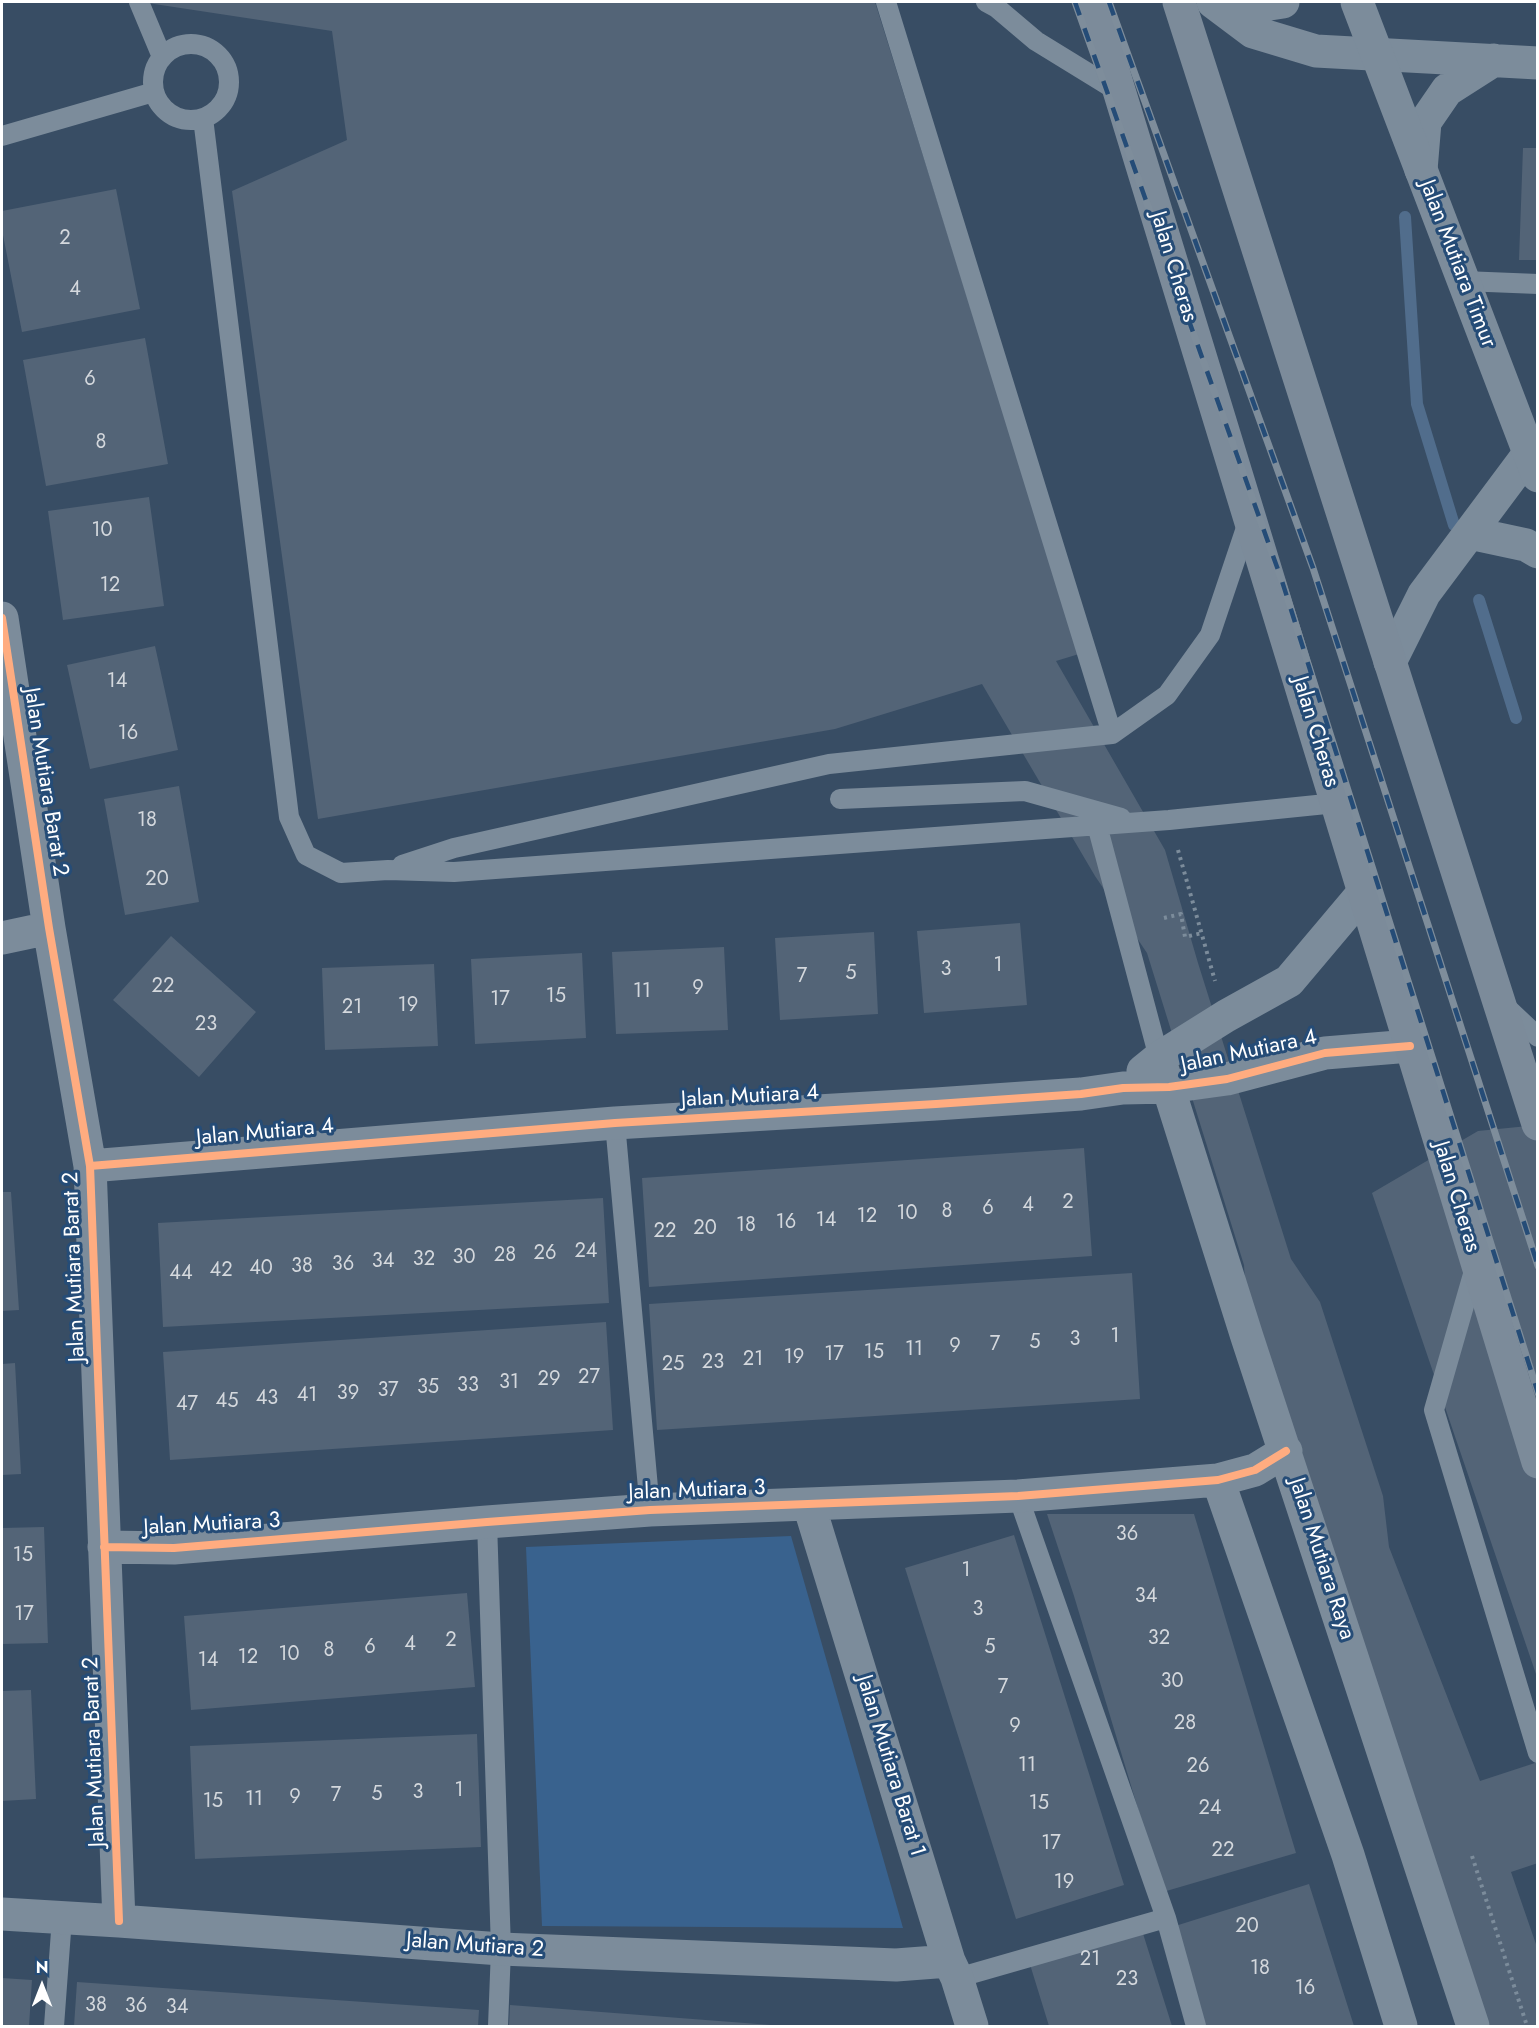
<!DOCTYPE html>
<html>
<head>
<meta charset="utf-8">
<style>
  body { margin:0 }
  #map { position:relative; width:1539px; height:2028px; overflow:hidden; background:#384d64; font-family:Jost,sans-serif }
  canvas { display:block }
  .frame { position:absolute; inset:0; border:3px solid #fff; pointer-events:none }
  .north { position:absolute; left:12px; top:1956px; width:60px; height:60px; -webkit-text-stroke:4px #254c77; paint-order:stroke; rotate:0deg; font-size:16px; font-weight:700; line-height:24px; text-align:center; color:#fff }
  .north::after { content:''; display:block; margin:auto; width:21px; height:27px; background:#fff; clip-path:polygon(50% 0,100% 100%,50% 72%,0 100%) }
</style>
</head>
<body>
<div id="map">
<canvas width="1539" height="2028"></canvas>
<div class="frame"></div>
<div class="north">N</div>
</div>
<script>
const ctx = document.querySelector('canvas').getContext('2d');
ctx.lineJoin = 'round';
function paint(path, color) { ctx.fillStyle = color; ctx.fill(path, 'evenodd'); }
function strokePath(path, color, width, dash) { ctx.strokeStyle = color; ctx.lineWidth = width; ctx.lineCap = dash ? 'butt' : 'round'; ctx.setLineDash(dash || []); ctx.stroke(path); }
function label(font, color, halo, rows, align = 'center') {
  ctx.font = font + ' Jost,sans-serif'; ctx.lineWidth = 6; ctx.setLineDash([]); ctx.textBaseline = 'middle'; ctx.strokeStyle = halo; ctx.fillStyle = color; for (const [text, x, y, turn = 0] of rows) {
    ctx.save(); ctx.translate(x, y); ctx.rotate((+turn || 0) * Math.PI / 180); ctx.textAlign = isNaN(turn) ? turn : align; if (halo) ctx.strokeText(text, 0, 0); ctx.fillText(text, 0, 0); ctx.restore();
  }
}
const green = new Path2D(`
  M791,1536l112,392 -361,-2 -16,-379z`);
const stream = new Path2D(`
  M1405,217l12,187 37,121
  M1479,600l37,118`);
const building = new Path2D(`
  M141,2h734l204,652 -23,7 109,189 33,113 93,296 29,43 63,194 6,51 91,234 58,-19v101l-27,9 27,78v76h-52l-238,-698 -4,-63 -97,-312 -52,-77 -113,-192 -147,45 -517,90 -86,-628 115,-51 -15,-109z
  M1523,148h15v112h-19z
  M116,189l24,120 -118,23 -20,-102v-19z
  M145,338l23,126 -122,22 -23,-126z
  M149,497l15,109 -101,14 -15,-109z
  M155,646l23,104 -88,19 -23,-104z
  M179,786l20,116 -74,13 -21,-116z
  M1020,923l7,82 -103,8 -7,-82z
  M874,932l4,82 -98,6 -5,-82z
  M171,936l85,76 -57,65 -86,-77z
  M724,947l4,83 -112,4 -4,-82z
  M582,953l4,85 -111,6 -4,-85z
  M434,964l4,82 -113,4 -3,-82z
  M1538,1125v552h-1l-165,-484 106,-62z
  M1084,1148l8,108 -443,31 -7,-109z
  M2,1192h9l8,118 -17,1z
  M603,1198l6,105 -446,24 -5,-104z
  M1132,1273l8,126 -483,31 -8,-126z
  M606,1322l7,108 -443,30 -7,-108z
  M15,1363l6,111 -19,1v-111z
  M1047,1514h147l102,339 -133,39 -89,-296z
  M44,1527l4,116 -46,1v-116z
  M1014,1535l110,350 -108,34 -111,-351z
  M467,1593l8,94 -284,23 -7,-94z
  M31,1690l5,109 -34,2v-110z
  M477,1734l4,113 -286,12 -5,-113z
  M1309,1884l45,142h-150l-32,-99z
  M1140,1924l32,102h-123l-21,-68z
  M2,1978l30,2 -3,46h-27z
  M77,1982l402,28 -1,16h-404z
  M510,2005l261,20 -1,1h-261z`);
const path = new Path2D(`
  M1178,850l37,131
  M1164,918l17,-4 4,23 17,-4
  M1472,1856l55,170`);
const service = new Path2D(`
  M139,2l23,55
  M886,2l226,732
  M986,2l11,6 39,33 83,51
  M153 82a38 38 0 1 1 76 0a38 38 0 1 1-76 0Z
  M203,118l86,699 17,38 35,18 47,-3 66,2 715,-52 167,-17
  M2,136l152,-44
  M1463,281l75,3
  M840,799l185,-8 96,27
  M1097,825l62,233
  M402,865l52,-17 375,-84 283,-30 55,-39 43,-60 39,-116
  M1504,1005l34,32
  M615,1123l35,387
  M1476,1264l-42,146 104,343
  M1018,1496l148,422 30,108
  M487,1522l14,427 -3,77
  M957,1978l209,-60
  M54,2026l8,-108`);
const minor = new Path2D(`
  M1213,2l40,30 63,19 222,12
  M1217,2l40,4 26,-4
  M1421,170l4,-48 22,-32 47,-30
  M1470,533l56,12 12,7
  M2,618l47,310 41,238 29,755
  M1390,662l34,-68 106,-142h8
  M2,938l47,-10
  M1159,1058l88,279 226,689
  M1143,1071l16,-13 67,-42 63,-35 75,-89
  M90,1166l525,-43 321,-19 145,-10 42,-6 46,-1 58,-8 98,-26 85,-7
  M1218,1480l130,375 53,171
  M809,1505l140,456 8,17 15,48
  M104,1547l70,1 313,-26 163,-12 368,-14 200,-16 37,-10 31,-19
  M2,1914l117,7 382,28 395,16 53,-4`);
const tertiary = new Path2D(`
  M1357,2l181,474`);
const trunk = new Path2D(`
  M1092,2l446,1460
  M1179,2l359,1122`);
const rail = new Path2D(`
  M1075,2l207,579 256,812
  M1109,2l204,566 225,698`);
const cycleway = new Path2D(`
  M2,618l47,310 41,238 29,755
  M90,1166l525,-43 321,-19 145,-10 42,-6 46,-1 58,-8 98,-26 85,-7
  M104,1547l70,1 313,-26 163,-12 368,-14 200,-16 37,-10 31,-19`);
const numberNames = [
  ["2",65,239],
  ["4",75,290],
  ["6",90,380],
  ["8",101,443],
  ["10",102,531],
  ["12",110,586],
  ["14",117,682],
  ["16",128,734],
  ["18",147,821],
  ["20",157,880],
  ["1",998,966],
  ["3",946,970],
  ["5",851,974],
  ["7",802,977],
  ["22",163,987],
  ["9",698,989],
  ["11",642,992],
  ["15",556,997],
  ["17",500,1000],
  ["19",408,1006],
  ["21",352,1008],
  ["23",206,1025],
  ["2",1068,1203],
  ["4",1028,1206],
  ["6",988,1209],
  ["8",947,1212],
  ["10",907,1214],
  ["12",867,1217],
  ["14",826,1221],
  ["16",786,1223],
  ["18",746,1226],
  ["20",705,1229],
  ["22",665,1232],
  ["24",586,1252],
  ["26",545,1254],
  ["28",505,1256],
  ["30",464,1258],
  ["32",424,1260],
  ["34",383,1262],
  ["36",343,1265],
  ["38",302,1267],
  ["40",261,1269],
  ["42",221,1271],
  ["44",181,1274],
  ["1",1115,1337],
  ["3",1075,1340],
  ["5",1035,1343],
  ["7",995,1345],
  ["9",955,1347],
  ["11",914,1350],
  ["15",874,1353],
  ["17",834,1355],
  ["19",794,1358],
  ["21",753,1360],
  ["23",713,1363],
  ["25",673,1365],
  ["27",589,1378],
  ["29",549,1380],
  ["31",509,1383],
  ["33",468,1386],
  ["35",428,1388],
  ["37",388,1391],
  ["39",348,1394],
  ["41",307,1396],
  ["43",267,1399],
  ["45",227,1402],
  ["47",187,1405],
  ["36",1127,1535],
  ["15",23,1556],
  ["1",966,1571],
  ["34",1146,1597],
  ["3",978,1610],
  ["17",24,1615],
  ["32",1159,1639],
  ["2",451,1641],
  ["4",410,1645],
  ["6",370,1648],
  ["5",990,1648],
  ["8",329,1651],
  ["10",289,1655],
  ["12",248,1658],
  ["14",208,1661],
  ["30",1172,1682],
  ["7",1003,1688],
  ["28",1185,1724],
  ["9",1015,1727],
  ["11",1027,1766],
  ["26",1198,1767],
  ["1",459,1791],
  ["3",418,1793],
  ["5",377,1795],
  ["7",336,1796],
  ["9",295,1798],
  ["11",254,1800],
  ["15",213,1802],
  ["15",1039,1804],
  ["24",1210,1809],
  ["17",1051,1844],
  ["22",1223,1851],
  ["19",1064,1883],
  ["20",1247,1927],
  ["21",1090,1960],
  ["18",1260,1969],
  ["23",1127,1980],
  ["16",1305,1989],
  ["38",96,2006],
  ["36",136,2007],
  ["34",177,2008]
];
const streetNames = [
  ["Jalan Mutiara Timur",1457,264,69],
  ["Jalan Cheras",1173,267,73],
  ["Jalan Cheras",1315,732,73],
  ["Jalan Mutiara Barat 2",45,782,81],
  ["Jalan Mutiara 4",1249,1052,-12],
  ["Jalan Mutiara 4",750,1097,-3],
  ["Jalan Mutiara 4",265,1133,-5],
  ["Jalan Cheras",1456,1197,73],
  ["Jalan Mutiara Barat 2",75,1267,-92],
  ["Jalan Mutiara 3",697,1491,-2],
  ["Jalan Mutiara 3",212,1525,-3],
  ["Jalan Mutiara Raya",1321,1559,72],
  ["Jalan Mutiara Barat 2",95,1752,-92],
  ["Jalan Mutiara Barat 1",890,1766,73],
  ["Jalan Mutiara 2",475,1946,4]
];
paint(green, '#39628e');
strokePath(stream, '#516d8c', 12);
paint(building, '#536477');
strokePath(path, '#7c8c9b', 4, [3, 4.5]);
strokePath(service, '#7c8c9b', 20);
strokePath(minor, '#7c8c9b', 33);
strokePath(tertiary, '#7c8c9b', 33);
strokePath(trunk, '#7c8b9a', 33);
strokePath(rail, '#7e8d9b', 7);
strokePath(rail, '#254c77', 4.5, [14]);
strokePath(cycleway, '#ffac80', 8);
label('20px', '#d4d8dd', null, numberNames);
label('22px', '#fff', '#254c77', streetNames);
</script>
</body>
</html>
